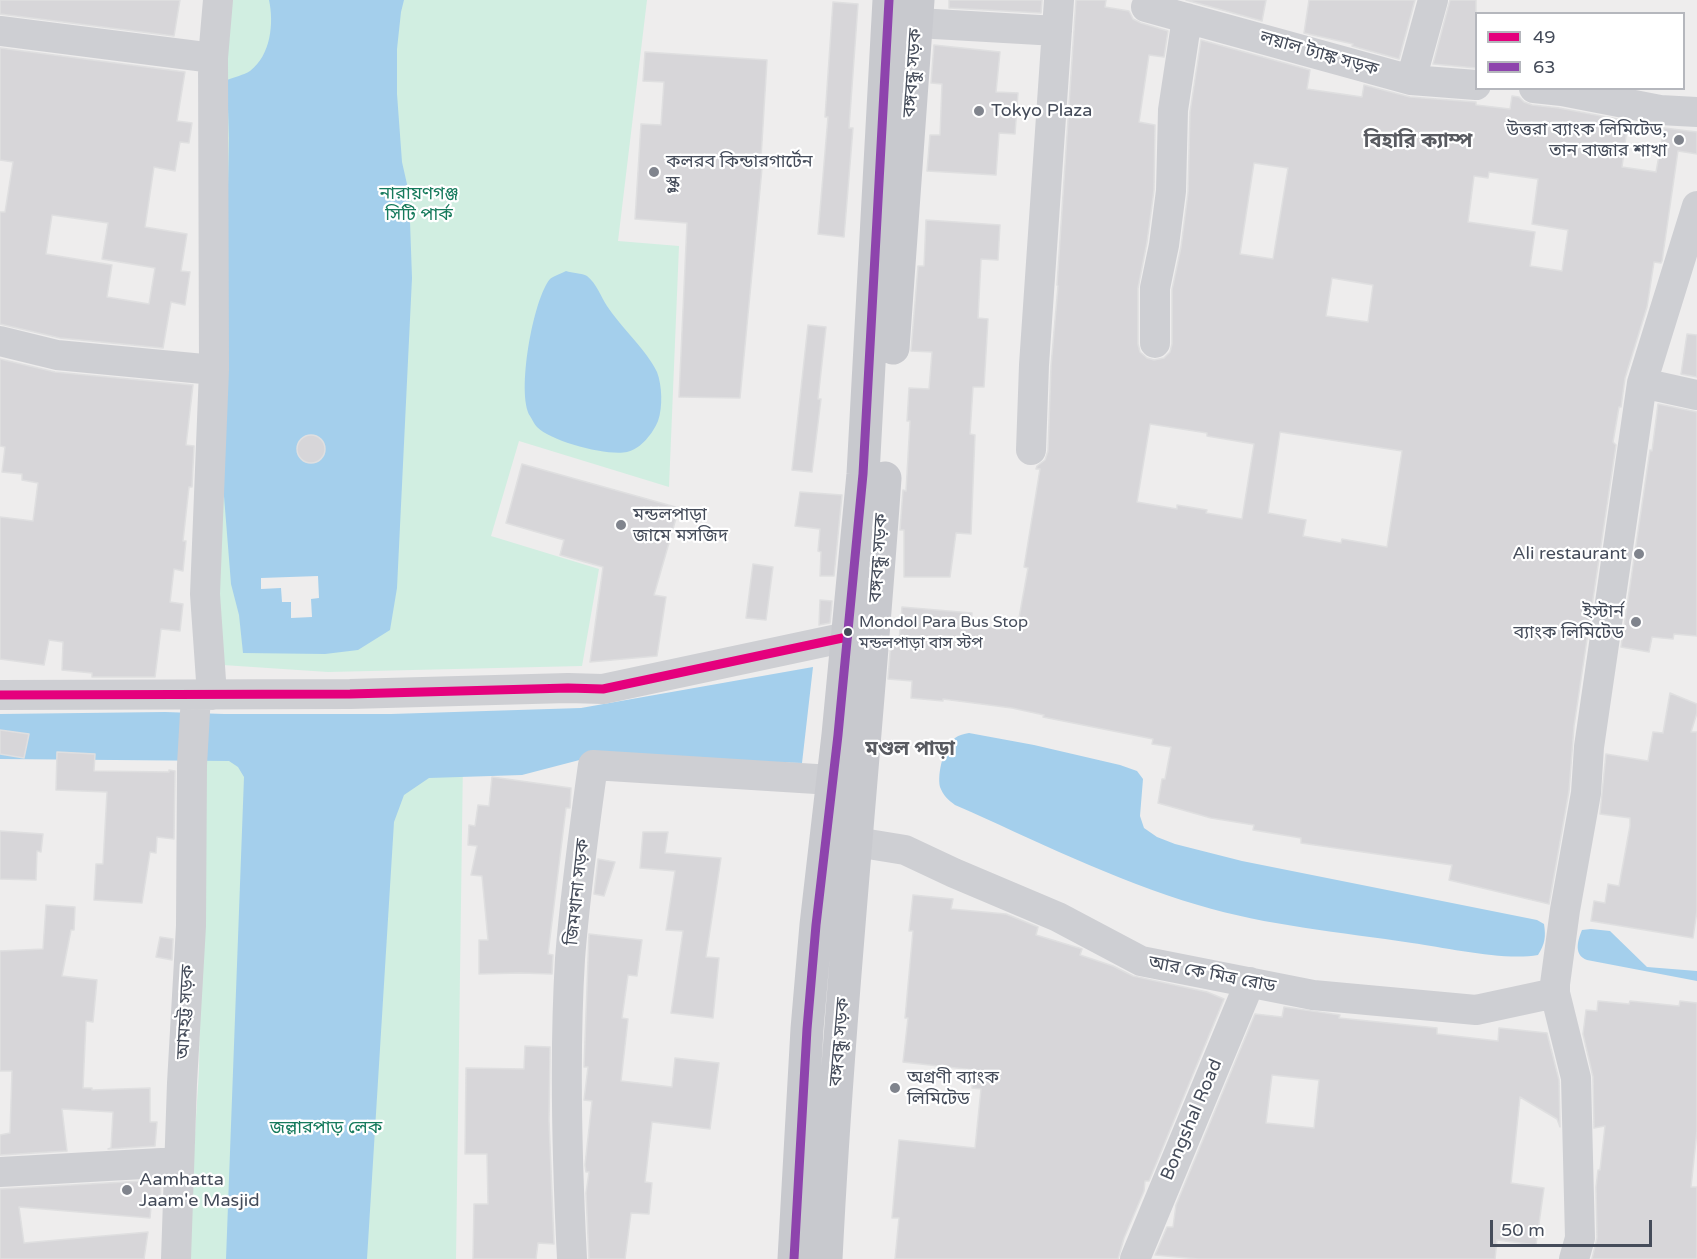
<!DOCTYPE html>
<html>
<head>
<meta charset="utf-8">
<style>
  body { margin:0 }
  #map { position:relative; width:1697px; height:1259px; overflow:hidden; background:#eeeded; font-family:"Varela Round",sans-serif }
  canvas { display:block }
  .legend { position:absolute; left:1475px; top:12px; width:210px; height:78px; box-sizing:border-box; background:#fff; border:2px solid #b5b7bd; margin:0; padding:8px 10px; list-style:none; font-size:18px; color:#454c5a }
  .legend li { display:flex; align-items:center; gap:12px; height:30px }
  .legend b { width:30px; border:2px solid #b5b7bd }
  .scale { position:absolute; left:1490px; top:1220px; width:162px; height:27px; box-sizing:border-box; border:3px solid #454c5a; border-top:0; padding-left:8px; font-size:18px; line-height:21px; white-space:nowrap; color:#454c5a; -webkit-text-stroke:4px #fff; paint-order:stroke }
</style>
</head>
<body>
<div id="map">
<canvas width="1697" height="1259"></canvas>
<ul class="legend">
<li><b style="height:8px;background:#e5007d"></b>49</li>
<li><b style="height:8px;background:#8e44ad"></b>63</li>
</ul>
<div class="scale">50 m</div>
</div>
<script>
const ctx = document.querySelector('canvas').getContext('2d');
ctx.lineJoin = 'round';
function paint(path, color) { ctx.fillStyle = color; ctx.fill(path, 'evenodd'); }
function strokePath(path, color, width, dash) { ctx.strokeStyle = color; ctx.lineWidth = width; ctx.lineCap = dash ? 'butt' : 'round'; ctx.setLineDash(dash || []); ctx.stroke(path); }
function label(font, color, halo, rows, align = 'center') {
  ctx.font = font + ' "Varela Round","Noto Sans Bengali",sans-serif'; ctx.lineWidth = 4.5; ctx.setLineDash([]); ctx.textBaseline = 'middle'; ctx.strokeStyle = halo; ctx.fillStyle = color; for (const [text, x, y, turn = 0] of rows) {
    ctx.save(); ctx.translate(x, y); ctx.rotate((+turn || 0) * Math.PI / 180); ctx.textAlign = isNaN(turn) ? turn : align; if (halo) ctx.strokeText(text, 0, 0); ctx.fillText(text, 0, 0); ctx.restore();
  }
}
const green = new Path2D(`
  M219,0h428l-29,241 61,5 -10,241 -150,-46 -28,95 108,33 -17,97 -254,6 -105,-7 -12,-98z
  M204,754l259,5 -7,500h-269l12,-188z`);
const water = new Path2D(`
  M269,0h135l-3,12 -4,37v45l5,68 7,31 3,85 -15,310 -7,42 -32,20 -33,4 -82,-1 -4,-38 -8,-31 -9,-113 7,-333 -2,-58c7,-3 17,-5 23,-9 21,-16 24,-48 19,-71z
  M566,271c6,2 16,2 21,5 10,8 14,21 20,30 13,20 41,46 50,66 5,13 6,35 1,49 -5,12 -17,28 -31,31 -20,4 -75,-10 -90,-25 -3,-3 -5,-8 -7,-11 -14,-22 3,-117 20,-137 3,-3 11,-5 16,-8z
  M813,667l-11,96 -211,-6 -69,18 -93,3 -25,17 -10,27 -27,437h-141l18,-482 -6,-10 -9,-6 -229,-2v-45l165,-2 59,2h167l190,-6z
  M969,733l65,12 86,20 17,6 6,8 -3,37 4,12 13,9 18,7 67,17 295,59 7,4c2,13 1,20 -6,31 -33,6 -91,-7 -126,-12 -71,-11 -145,-17 -214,-38 -85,-25 -163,-65 -243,-100 -7,-5 -12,-10 -15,-18 -3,-14 4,-41 15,-49 4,-3 9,-4 14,-5z
  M1591,929l19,2 37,36 50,4v10l-110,-21c-13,-5 -10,-18 -5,-30z`);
const pier = new Path2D(`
  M318,576l1,22 -8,1 1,18 -21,1v-16h-9l-1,-14 -20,1v-11z`);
const building = new Path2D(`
  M0,0h180l-6,36 -174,-22z
  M949,0h93l-1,13 -92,-5z
  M1076,0h30l-1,7 24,4 4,8 8,4 27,8 -4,26 -15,-2 -10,67 16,3 -1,65 -7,52 -9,46v56l2,8 7,6 7,2 10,-2 6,-6 2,-8v-54l9,-43 7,-54 2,-81 11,-72 109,30 -3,19 55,8 2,-12 46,12 66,5v3l34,4 2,-13 7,1 5,5 8,3 27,3 69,13 -6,46 34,5 8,-44 33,4v22l-19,-3 -16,110 -1,2 -7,-1 -7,45 -22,71 -4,29h-2l-6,35 3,3 -42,281 -5,65 -20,113 -100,-24 3,-15 -151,-22v-5l-48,-8 1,-5 -43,-7 -53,-15 4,-24h3l6,-32 -19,-3 1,-5 -110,-22 1,-2 -32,-7 -69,-9v2l-32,-3 1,-17 -24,-2 3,-38h8l3,-34 70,6 -1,13 46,3 11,-61 -4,-1 16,-98h-4l1,-3 8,-6 3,-9 3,-85 7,-80 -1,-1zM1254,163l34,5 -15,91 -33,-5zM1489,172l49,7 -6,45 36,6 -6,41 -32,-5 5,-34 -67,-10 6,-46 14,2zM1332,278l41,7 -5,37 -42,-6zM1150,424l57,9v3l47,8 -12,75 -36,-6 1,-3 -30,-5v4l-40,-7zM1280,432l122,19 -15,96 -45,-8 -1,4 -38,-7 3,-16 -38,-7z
  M1186,0h80l-4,21z
  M1309,0h106l-16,59 -47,-13 1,-2 -49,-11z
  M1450,0h26v68l-43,-4z
  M833,2l25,2 -9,124h4l-9,109 -26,-3 10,-117h-3z
  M934,45l66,7 -4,40 22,1 -3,41 -16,-1 -3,42 -69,-4 3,-36h10l2,-51 -11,-1z
  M0,48l185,24 -8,49 15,2 -3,20 -9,-1 -5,29 -21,-4 -9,60 42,7 -6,37 9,1 -5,33 -14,-3 -8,46 -103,-10 -60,-14v-112h5l8,-50 -13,-2zM52,215l56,8 -6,36 53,9 -6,36 -42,-7 5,-32 -66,-11z
  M645,52l122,8 -6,98h2l-23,240 -61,-1 8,-174 -52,-4 6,-95 20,1 3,-43 -21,-1z
  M926,220l74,5 -2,35 -17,-1 -3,59 10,1 -4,68h-11l-3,47 5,1 -4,99 -15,-1 -6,44h-46v-47h-4l3,-40 3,1 4,-70h-3l2,-33 20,1 3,-37 -21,-1 7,-85h6z
  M808,325l18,2 -8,72h3l-9,73 -20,-2z
  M1687,334l10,1v42l-16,-3z
  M0,359l55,13 138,13 -7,60 8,1 -2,41h-3l-6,54h3l-3,30 -9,-2 -4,33 13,2 -3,27 -19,-2 -6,48h-63v-4l-30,-3 1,-28 -14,-2 -5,25 -44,-6v-142l33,4 5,-38 -16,-3v-6l-20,-2 3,-25 -5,-1z
  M1658,404l39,8v224l-23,-2 -1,5 -21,-2 -3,15 -28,-5 29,-197 2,1z
  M297 449a14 14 0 1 1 28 0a14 14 0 1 1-28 0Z
  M522,464l157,44 -25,87 12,2 -9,59 -67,6 13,-95 -43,-12 4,-15 -58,-17z
  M800,492l42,3 -8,81h-14l1,-24 -3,-1 2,-22 -25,-3z
  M753,564l20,3 -7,53 -20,-2z
  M820,600l12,1 -2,22 -11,2z
  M1670,693l27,11v9l-6,19h6v179l-4,27 -102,-17 3,-20 11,2 3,-19 11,2 11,-60v-8l-30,-4 6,-60 42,7 5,-29 10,1z
  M0,730l29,4 -5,24 -24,-4z
  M57,752l38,2 -1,17 75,1v-2l6,1 -1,68 -17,-2 -1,16 -6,-1 -8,51 -48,-3 2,-36h7l4,-72 -51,-2z
  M492,777l79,11 -1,20h-4l-18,146 5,1 -1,19 -31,-1 -42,1v-34h9l-6,-64 -11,-1 6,-29 -9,-1 1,-20 6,1 3,-21 11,1z
  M0,831l43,3 -2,18 -4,-1 -1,29 -36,-1z
  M643,832h25l-3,21 56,5 -15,99 13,1 -6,60 -42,-5 12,-82 -17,-1 9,-59 -35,-3z
  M598,859l17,3 -11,34 -10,-2z
  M913,895l40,4 -2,10 55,5 32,13 -2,8 46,14 -2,6 33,11 20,10 74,16 17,7 -75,182h-4l-1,10 -20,47 -6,21h-223l4,-41h-7l7,-78 76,8 6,-59 -9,-1 2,-18 -71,-8 5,-44h-3l8,-87h-4z
  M46,905l29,2 -1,23h-3l-9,46 35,4 -4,42 -7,-1 -3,67h9v2l58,-2v34h7l-2,24 -47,3 3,-1 2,-36 -51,-3 5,42 -67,4v-20l10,-2 2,-62h-12v-120l43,-2z
  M589,934l53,6 -5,36 -9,-1 -6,43 6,1 -7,62 51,6 3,-29 44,5 -9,66 -58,-7 -7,60 7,1 -3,31 -18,-1 -6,46h-36l-3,-66 3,-21h-3l-1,-7 7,-64 -8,-1 4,-33h-4z
  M160,937l13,2 -1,21 -16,-3z
  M1598,1001l31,3 1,-3 49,5 1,-5 17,2v128l-6,56h6v72h-105l5,-21 -1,-51 2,-17h2l5,-44 -11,2 -1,-51 -10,-43 3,-24 11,1z
  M1284,1007l56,8 -1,3 98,10v6l61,7 1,-13 48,5 12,47 1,47 -3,-8 -37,-22 -9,86 33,5 -8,57 -39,-5 -2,19h-297l-43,-4 12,-28h6l3,-22 79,-191 27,3zM1272,1075l47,5 -5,48 -48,-5z
  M525,1046l25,1 -1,73 5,124 -16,-1 -2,16h-63l1,-55h14l-1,-50h-22l1,-86 58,1z
  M161,1180l-1,27h-9l-1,11 -131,-11 5,36 124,-11 -4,27h-144v-70z`);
const minor = new Path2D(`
  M1146,7l265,73 22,-80
  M917,23l140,8
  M0,31l213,27
  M1411,80l65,5
  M1534,88l28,3 98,19 37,2
  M0,341l57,14 157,15
  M1155,343v-55l9,-43 7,-54 2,-81 14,-92
  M1642,383l55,12
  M1031,450l3,-85 25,-365
  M0,695l350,-1 218,-6 35,1 244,-52
  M212,695l-7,-101 9,-224 -1,-312 5,-58
  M856,842l49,8 49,23 104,44 83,44 172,34 163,15 79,-17
  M0,1172l179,-10
  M176,1259l6,-176 9,-157 1,-161 4,-70
  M572,1259c-5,-98 -8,-201 -2,-300 5,-65 14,-129 23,-194l239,15
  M1135,1259l115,-277
  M1574,1259l6,-21 -4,-160 -21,-85v-9l10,-74 21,-117 3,-46 53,-364 55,-177`);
const major = new Path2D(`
  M893,348l25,-348
  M794,1259l13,-230 9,-104 22,-190 25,-261 26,-474
  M826,1259c13,-261 41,-521 59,-781`);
const bus1 = new Path2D(`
  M0,695l350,-1 218,-6 35,1 244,-52`);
const bus2 = new Path2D(`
  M794,1259l13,-230 9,-104 22,-190 25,-261 26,-474`);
const markers = [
  [979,111,6,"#80848d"],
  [1679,140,6,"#80848d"],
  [654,172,6,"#80848d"],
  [621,525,6,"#80848d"],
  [1639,554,6,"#80848d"],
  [1636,622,6,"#80848d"],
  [848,632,5,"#454c5a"],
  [895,1088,6,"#80848d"],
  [127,1190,6,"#80848d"]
];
const busNames = [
  ["Mondol Para Bus Stop",859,623],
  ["মন্ডলপাড়া বাস স্টপ",859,644]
];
const streetNames = [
  ["লয়াল ট্যাঙ্ক সড়ক",1319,54,16],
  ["বঙ্গবন্ধু সড়ক",913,73,-86],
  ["বঙ্গবন্ধু সড়ক",879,558,-86],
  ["জিমখানা সড়ক",578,892,-84],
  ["আর কে মিত্র রোড",1212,975,11],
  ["আমহট্ট সড়ক",186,1012,-87],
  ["বঙ্গবন্ধু সড়ক",840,1042,-85],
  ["Bongshal Road",1192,1120,-67]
];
const poiNames = [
  ["Tokyo Plaza",991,111],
  ["উত্তরা ব্যাংক লিমিটেড,",1667,130,"right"],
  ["তান বাজার শাখা",1667,151,"right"],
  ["কলরব কিন্ডারগার্টেন",666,162],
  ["স্কুল",666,183],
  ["মন্ডলপাড়া",633,515],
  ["জামে মসজিদ",633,536],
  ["Ali restaurant",1627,554,"right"],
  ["ইস্টার্ন",1624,612,"right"],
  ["ব্যাংক লিমিটেড",1624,633,"right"],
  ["অগ্রণী ব্যাংক",907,1078],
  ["লিমিটেড",907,1099],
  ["Aamhatta",139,1180],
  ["Jaam'e Masjid",139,1201]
];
const parkNames = [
  ["নারায়ণগঞ্জ",419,194],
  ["সিটি পার্ক",419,215],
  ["জল্লারপাড় লেক",326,1128]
];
const neighbourhoodNames = [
  ["বিহারি ক্যাম্প",1418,142],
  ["মণ্ডল পাড়া",910,750]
];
paint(green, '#d1eee1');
paint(water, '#a4cfec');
paint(pier, '#eeeded');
paint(building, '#d7d6d9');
strokePath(building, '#dfdfe0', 1.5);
strokePath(minor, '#cecfd3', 30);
strokePath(major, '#c8c9ce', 33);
strokePath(bus1, '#e5007d', 9);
strokePath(bus2, '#8e44ad', 9);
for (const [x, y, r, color] of markers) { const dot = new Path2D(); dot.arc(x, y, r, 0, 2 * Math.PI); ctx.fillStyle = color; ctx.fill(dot); strokePath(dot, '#fff', 2); }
label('16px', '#454c5a', '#fff', busNames, 'left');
label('18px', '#454c5a', '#fff', streetNames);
label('18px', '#454c5a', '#fff', poiNames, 'left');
label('18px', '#167a5c', '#fff', parkNames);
label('bold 20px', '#595b61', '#fff', neighbourhoodNames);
</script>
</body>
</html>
